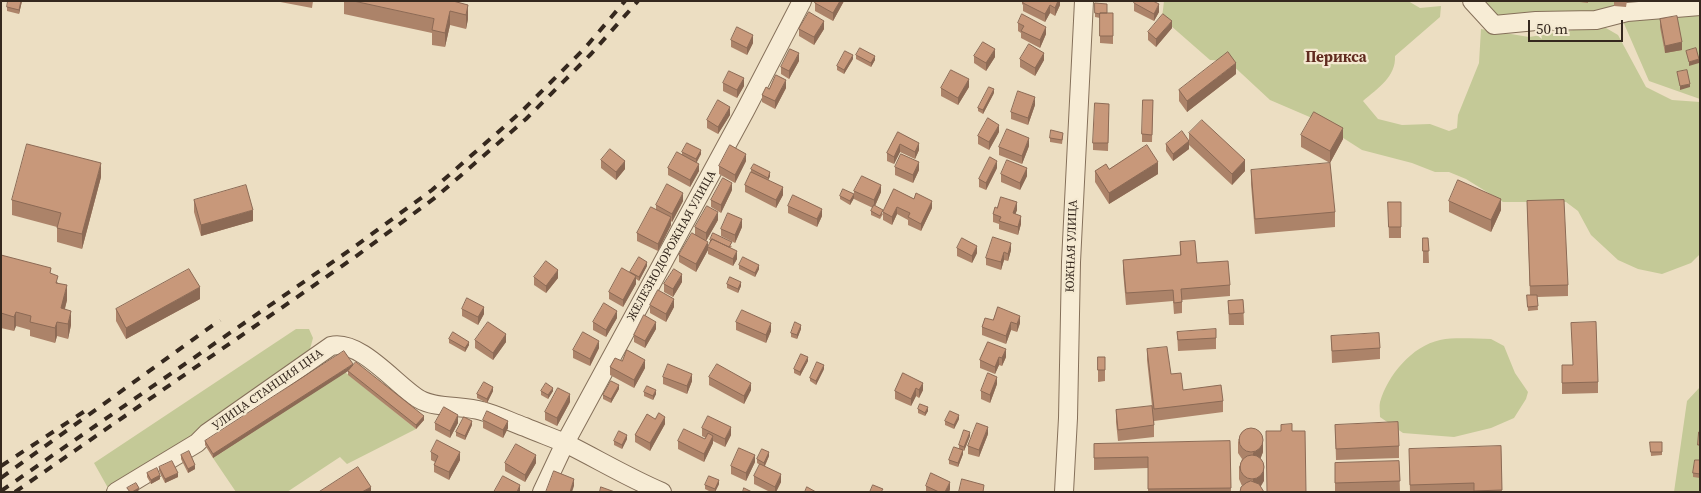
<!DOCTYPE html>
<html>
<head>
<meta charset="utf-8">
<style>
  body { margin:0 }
  #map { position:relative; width:1701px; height:493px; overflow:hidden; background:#ecdec2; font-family:"Source Serif 4",serif }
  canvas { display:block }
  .frame { position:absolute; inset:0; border:2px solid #35281e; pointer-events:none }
  .scale { position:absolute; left:1528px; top:20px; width:95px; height:22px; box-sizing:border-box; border:2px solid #35281e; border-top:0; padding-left:6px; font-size:15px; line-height:18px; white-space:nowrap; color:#35281e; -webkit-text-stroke:4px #f4e9d1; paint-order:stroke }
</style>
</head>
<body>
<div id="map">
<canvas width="1701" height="493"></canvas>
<div class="frame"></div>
<div class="scale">50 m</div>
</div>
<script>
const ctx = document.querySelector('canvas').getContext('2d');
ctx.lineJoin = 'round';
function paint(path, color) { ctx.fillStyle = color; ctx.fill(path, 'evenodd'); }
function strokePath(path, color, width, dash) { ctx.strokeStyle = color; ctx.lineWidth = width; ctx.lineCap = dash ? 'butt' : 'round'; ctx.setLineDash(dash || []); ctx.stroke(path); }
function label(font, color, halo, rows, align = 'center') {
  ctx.font = font + ' "Source Serif 4",serif'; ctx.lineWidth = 4.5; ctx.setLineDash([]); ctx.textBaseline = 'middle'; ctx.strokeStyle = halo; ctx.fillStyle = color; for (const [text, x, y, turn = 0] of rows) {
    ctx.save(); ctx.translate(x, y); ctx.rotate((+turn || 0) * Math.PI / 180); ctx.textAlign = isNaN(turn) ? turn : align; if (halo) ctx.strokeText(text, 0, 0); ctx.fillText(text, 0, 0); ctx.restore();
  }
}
const green = new Path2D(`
  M1164,1h244l12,7 21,-2 -1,11 -45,39c1,21 -17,32 -32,45l15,18 24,6 28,-1 19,7 8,-3 1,-13 21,-52 2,-34 48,8 63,-10 14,1 12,7 28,52 26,13 28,2v152l-9,9 -29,11 -24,-5 -20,-9 -27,-25 -13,-24 -12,-9h-63l-37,-23 -17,-7h-14l-23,-9 -50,-13 -50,-32 -42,-18 -42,-39 -18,-1 -48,-42z
  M1477,1h223v98l-51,-18 -27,-62 -119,6z
  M296,329h13l4,9 -3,11 3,5 -116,85 -89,49 -14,-25z
  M1491,339l13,7 11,27 13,19 -2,7 -12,19 -23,10 -37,9 -51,-4 -23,-16c0,-5 -1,-11 0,-15 8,-27 32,-56 60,-62 16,-3 35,-1 51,-1z
  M345,372l71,57 -69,35 -7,-7 -53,35h-51l-23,-34z
  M1700,387v105h-26l13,-91z`);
const minor = new Path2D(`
  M1472,1l22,24 42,-4 60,-1 31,-8 73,-6
  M116,492l81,-49 10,-10 124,-87c29,-7 65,39 88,53 17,10 45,6 63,12 15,4 29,11 43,16 14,6 28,11 42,17 32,16 62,34 95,48
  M542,492l23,-49 180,-332 57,-110
  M1064,492l4,-74 3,-156 13,-261`);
const rail = new Path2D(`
  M1,466l90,-59
  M1,478l219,-158
  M1,491l349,-241 82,-60 89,-78 64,-64 40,-47
  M15,492l340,-235 81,-60 90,-78 65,-65 47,-53`);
const wall = new Path2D(`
  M22,1l-3,13 -12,-3v-4z
  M275,1h38l-1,7z
  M344,1h109l15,4v14l-2,10 -16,-4 -5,22 -13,-2v-12l-88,-19z
  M815,1h29l-11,20 -18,-10z
  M1022,1h38v4l-5,11 -5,-3 -5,9 -22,-11v-6l-1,-1z
  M1580,1h8v2l-8,-1z
  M1614,1h13l-1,6 -12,-1z
  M1095,3l12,10h6v31l-13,-1v-25l-5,-1z
  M1134,3l25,9 -5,9 -20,-10z
  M1660,19l22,31 -17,3 -5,-26z
  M1018,23l28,11 -6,14 -19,-10v-5l-3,-2z
  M1172,28l-16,19 -8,-7v-8z
  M799,29h25l-10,16 -15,-9z
  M731,40l22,3 -6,12 -16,-8z
  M856,55l19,5 -4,7 -15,-8z
  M974,56l21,1 -9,14 -12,-8z
  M853,59l-9,15 -7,-4v-4z
  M1020,59l24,1 -9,16 -15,-9z
  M799,61l-10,18 -8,-5v-7z
  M1236,74l-49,38 -8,-11v-11z
  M723,83l21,3 -7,12 -14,-7z
  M969,87l-11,18 -17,-9v-8z
  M786,88l-11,21 -13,-7v-7l7,-6z
  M994,93l-11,21 -5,-3v-3z
  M1153,100l-1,42h-10v-8z
  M1035,105l-7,20 -17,-6v-7z
  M1109,111l-1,40 -15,-1v-7z
  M730,115l-12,19 -11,-6v-8z
  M898,132l21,18 -4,9 -15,-7 -6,12 -7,-3v-8z
  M999,132l-10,18 -11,-6v-8z
  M1189,133l56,38 -13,14 -43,-40v4l-16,12 -7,-10v-7l23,-4z
  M1301,135l42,4 -13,24 -29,-16z
  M1063,136l-1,8 -12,-2v-4z
  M1029,146l-7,18 -23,-9v-8z
  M682,152l19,2 -4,8 2,9 -9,16 -22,-12v-7l14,-13z
  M601,160l24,9 -9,11 -15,-12z
  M746,161l-11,22 -16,-9v-8z
  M895,167l24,3 -6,13 -18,-8z
  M997,168l-11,22 -7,-3v-8z
  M751,169l19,7 -2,4 15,15 -7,13 -31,-16v-7l6,-13z
  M1109,169l49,5 -49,30 -14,-22v-11z
  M1251,170l84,42v15l-80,7 -4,-50z
  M1001,174l26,2 -7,14 -19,-8z
  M101,177l-19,72 -25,-7v-15l-45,-12v-15z
  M894,189l38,19 -11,23 -13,-6v-5l-11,-6 -5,11 -9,-5v-8z
  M732,190l-11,23 -10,-6v-7z
  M854,191l27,1 -6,14 8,8 -3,5 -9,-4v-4l2,-3 -19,-9z
  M840,196l14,2 -4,7 -10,-6z
  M194,200l59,21 -52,15 -7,-24z
  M683,201l-11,21 -1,-1v4l-13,26 -21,-10v-8l19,-24v-4z
  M1449,201l52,9 -10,22 -42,-20z
  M1527,201l41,84v11l-31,1 1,13 -10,1 -1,-16h3z
  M1388,202h13v36h-12z
  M788,206l34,10 -5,11 -29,-14z
  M997,208l20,2 -2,4 6,10 -3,11 -19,-6v-5l-6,-2v-8z
  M718,220l-12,21 2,9 -12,22 -17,-10v-7l16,-21v-7z
  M742,227l-7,16 -14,-7v-7z
  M1423,238h5l1,25h-6z
  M710,240l22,6 -2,2 7,11 -4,7 -25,-12v-7l2,-3z
  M1180,242l17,21 33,22v11l-48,4v13l-8,1 -1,-13 -47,4 -3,-34v-11l57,-5z
  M957,248l20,5 -5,10 -15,-7z
  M1011,250l-3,11 -4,-1 -3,10 -15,-5v-7z
  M1,255l50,19 7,9 9,17 -2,9 6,16 -3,14 -11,-3 -2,7 -25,-7v-6l-14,-4 -2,5 -13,-3z
  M739,265l20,4 -4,8 -16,-8z
  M647,266l-8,15 -3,-2v5l-13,23 -14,-8v-7l21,-19z
  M534,277l24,1 -12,15 -12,-8z
  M682,282l-9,15 -9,-5v-8z
  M727,284l14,2 -3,7 -11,-5z
  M200,299l-74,40 -10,-18v-12z
  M1243,300l1,25h-15l-1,-24z
  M650,305l24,2 -8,15 -16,-9z
  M998,307l22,16 -3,9 -6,-2 -5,14 -24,-9v-8l11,-7z
  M462,309l22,5 -6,11 -16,-9z
  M617,318l-11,19 -13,-7v-8z
  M736,322l35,9 -5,12 -30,-13z
  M656,329l-11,19 -11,-6v-7z
  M801,329l-4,10 -6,-2v-4z
  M1177,332l39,6v11l-38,2z
  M1331,336l49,12v11l-48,4z
  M449,339l20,6 -4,7 -16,-9z
  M475,340l31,2 -13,18 -18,-12z
  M988,342l18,15 -4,9 -3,-1 -4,9 -15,-6v-8z
  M599,348l-9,18 -17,-8v-8z
  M1147,349l24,25 12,16 40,11v11l-69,9v16l-36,4 -2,-19v-12l36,-4 -5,-46z
  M1098,357l7,13v11l-7,1z
  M622,361l23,7 -11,20 -24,-13v-8z
  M808,361l-8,15 -6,-3v-4z
  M1562,365h10l26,17v11l-36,1z
  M353,366l71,54 -8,9 -68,-54v-4l2,-2 -137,89 -8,-13v-4z
  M824,369l-8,16 -6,-4v-3z
  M903,373l20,17 -4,8 -3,-2 -5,10 -16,-7v-8z
  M663,377l29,4 -5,13 -24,-10z
  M709,377l42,13 -7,14 -35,-19z
  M997,384l-7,19 -9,-4v-8z
  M619,389l-8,14 -8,-4v-4z
  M493,391l-6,12 -10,-5v-4z
  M541,391h12l-5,8 -7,-4z
  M644,392l12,2 -3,6 -9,-4z
  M570,402l-13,24 -12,-6v-8z
  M918,409l10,2 -3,5 -7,-3z
  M655,419l10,5 -15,27 -15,-9v-7z
  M959,419l-5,10 -9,-4v-4z
  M483,420l25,8 -5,10 -20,-10z
  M435,423h23l-8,15 -15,-8z
  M472,425l-7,15 -9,-4v-4z
  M1335,425l64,21v12l-63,2z
  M702,428l29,7 -6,12 -12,-6v2l-9,19 -26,-13v-8l27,-2 1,-1 -4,-2z
  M988,434l-9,23 -11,-3v-8z
  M970,436l-6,15 -1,-1v4l-5,13 -9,-3v-4l10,-12v-3z
  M627,439l-5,10 -8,-4v-4z
  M1230,441l1,51h-83v-24l-54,2v-26z
  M1238,441l25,11 -3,7 4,22 -22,5 -3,-7v-11l3,-9 -4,-6z
  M1650,442l12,10v3l-11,1z
  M1501,446l1,46h-92l-1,-32z
  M431,452l29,8 -11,20 -15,-8v-7l1,-3 -4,-2z
  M181,455l14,14 -7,4 -7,-14z
  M769,456l-4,10 16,16 -5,10h-6l-16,-8v-8l6,-11 -3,-2v-4z
  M1700,460v18l-7,-1v-4z
  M1399,461l1,31h-65v-29z
  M755,462l-9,19 -15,-7v-8z
  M505,463h31l-11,19 -20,-11z
  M159,467l19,10 -13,6 -6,-12z
  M147,473l13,6 -9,5 -4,-7z
  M719,484l-4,8h-4l-6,-3v-4z
  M926,486l24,3 -1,3h-23z`);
const shadedWall = new Path2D(`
  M21,1h1l-3,13v-4z
  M840,1h4l-11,20v-8z
  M1058,1h2v4l-5,11v-8z
  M1159,4v8l-5,9v-7z
  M468,5v14l-2,10v-14z
  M1050,5v8l-5,9v-8z
  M450,11v14l-5,22v-14z
  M824,21v8l-10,16v-8z
  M1172,21v7l-16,19v-8z
  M1046,27v7l-6,14v-8z
  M753,35v8l-6,12v-7z
  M1682,42v8l-17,3v-7z
  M995,49v8l-9,14v-8z
  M799,53v8l-10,18v-8z
  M1044,53v7l-9,16v-8z
  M853,55v4l-9,15v-4z
  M875,56v4l-4,7v-4z
  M1699,59v4l-10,3v-4z
  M1236,63v11l-49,38v-11z
  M744,78v8l-7,12v-8z
  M969,79v8l-11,18v-7z
  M786,80v8l-11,21v-8z
  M1690,84v3l-10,3v-4z
  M994,89v4l-11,21v-4z
  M1035,97v8l-7,20v-7z
  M730,107v8l-12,19v-7z
  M999,125v7l-10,18v-8z
  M1343,128v11l-13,24v-12z
  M1029,138v8l-7,18v-8z
  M1189,141v8l-16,12v-7z
  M919,143v7l-4,9v-7z
  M900,144v8l-6,12v-7z
  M701,150v4l-5,9v-4z
  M746,154v7l-11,22v-8z
  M1245,160v11l-13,14v-11z
  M625,161v8l-9,11v-8z
  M997,161v7l-11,22v-7z
  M919,162v8l-6,13v-8z
  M1158,162v12l-49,30v-11z
  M101,163v14l-19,72v-15z
  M699,164v7l-9,16v-7z
  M1027,168v8l-7,14v-7z
  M770,172v4l-2,5v-3z
  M732,183v7l-11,23v-8z
  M881,185v7l-7,16v-8z
  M783,187v8l-7,13v-8z
  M683,193v8l-11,21v-8z
  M854,194v4l-4,7v-4z
  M1501,199v11l-10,22v-12z
  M932,201v7l-11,23v-7z
  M1017,202v8l-4,11v-8z
  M897,207v7l-5,11v-8z
  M822,209v7l-5,11v-8z
  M253,210v11l-52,15v-11z
  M718,212v8l-12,21v-8z
  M1021,216v8l-3,11v-8z
  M671,217v8l-13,26v-7z
  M742,219v8l-7,16v-8z
  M708,242v8l-12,22v-8z
  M1011,243v7l-3,11v-7z
  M977,246v7l-5,10v-7z
  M737,251v8l-4,7v-7z
  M1004,252v8l-3,10v-8z
  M647,262v4l-8,15v-4z
  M759,265v4l-4,8v-4z
  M558,270v8l-12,15v-7z
  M682,274v8l-9,15v-8z
  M636,276v8l-13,23v-7z
  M741,282v4l-3,7v-4z
  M67,285v15l-6,22v-14z
  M200,287v12l-74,40v-11z
  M674,299v8l-8,15v-8z
  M484,307v7l-6,11v-8z
  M71,311v14l-3,14v-15z
  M617,311v7l-11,19v-7z
  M16,312v14l-2,5v-14z
  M1020,316v7l-3,9v-8z
  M57,322v14l-2,7v-15z
  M656,322v7l-11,19v-7z
  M1011,322v8l-5,14v-8z
  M771,323v8l-5,12v-8z
  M801,325v4l-4,10v-4z
  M506,334v8l-13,18v-7z
  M599,341v7l-9,18v-7z
  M469,342v3l-4,7v-4z
  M1006,349v8l-4,9v-8z
  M808,357v4l-8,15v-4z
  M999,357v8l-4,9v-7z
  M645,360v8l-11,20v-8z
  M353,364v4l-140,90v-4z
  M824,365v4l-8,16v-4z
  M692,374v7l-5,13v-8z
  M997,377v7l-7,19v-8z
  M751,383v7l-7,14v-8z
  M923,383v7l-4,8v-8z
  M619,385v4l-8,14v-4z
  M493,387v4l-6,12v-4z
  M553,388v3l-5,8v-4z
  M916,388v8l-5,10v-7z
  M656,390v4l-3,6v-4z
  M570,394v8l-13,24v-8z
  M928,407v4l-3,5v-3z
  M458,415v8l-8,15v-7z
  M959,415v4l-5,10v-4z
  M424,416v4l-8,9v-4z
  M665,417v7l-15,27v-8z
  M472,421v4l-7,15v-4z
  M508,421v7l-5,10v-8z
  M731,427v8l-6,12v-8z
  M988,427v7l-9,23v-7z
  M970,432v4l-6,15v-4z
  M627,435v4l-5,10v-4z
  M713,436v7l-9,19v-8z
  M1263,441v11l-3,8 -7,4v-11z
  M963,450v4l-5,13v-4z
  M460,452v8l-11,20v-8z
  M769,452v4l-5,11v-4z
  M536,455v8l-11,19v-7z
  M755,455v7l-9,19v-8z
  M1264,464v17l-3,5 -8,5v-12z
  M195,465v4l-7,4v-4z
  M178,473v4l-13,6v-4z
  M781,474v8l-5,10h-1v-5z
  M160,475v4l-9,5v-4z
  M574,479v7l-2,6h-2z
  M719,480v4l-4,8v-3z
  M950,482v7l-1,3h-4z
  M520,485v7h-3z
  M371,487v5h-9z
  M139,488l-1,4h-6z`);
const building = new Path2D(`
  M8,1h13l-2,9 -12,-3z
  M354,1h99l15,4 -2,10 -16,-4 -5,22 -13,-3 2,-11z
  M815,1h25l-7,12 -18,-10z
  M1024,1h34l-3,7 -5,-3 -5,9 -22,-11z
  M1135,1h18l6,3 -5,10 -20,-11z
  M1095,3l12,1v9h-7v1l-5,-1z
  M809,12l15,9 -10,16 -15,-8z
  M1100,13h13v23h-13z
  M1022,14l24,13 -6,13 -19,-9 3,-5 -6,-3z
  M1163,14l9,7 -16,18 -8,-7z
  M1677,16l5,26 -17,4 -5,-27z
  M737,27l16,8 -6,13 -16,-8z
  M983,42l12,7 -9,14 -12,-7z
  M1029,44l15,9 -9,15 -15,-9z
  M860,48l15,8 -4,7 -15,-8z
  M1696,48l3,11 -10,3 -3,-11z
  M790,49l9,4 -10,18 -8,-4z
  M845,51l8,4 -9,15 -7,-4z
  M1228,52l8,11 -49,38 -8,-11z
  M951,70l18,9 -11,19 -17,-10z
  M1687,70l3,14 -10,2 -3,-14z
  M729,71l15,7 -7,12 -14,-7z
  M776,75l10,5 -11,21 -13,-6 4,-8 3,2z
  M989,87l5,2 -11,21 -5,-2z
  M1018,91l17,6 -7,21 -17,-6z
  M718,100l12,7 -12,20 -11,-7z
  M1143,100h10l-1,35 -10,-1z
  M1095,103l14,1 -1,39h-15z
  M1314,112l29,16 -13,23 -29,-16z
  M988,118l11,7 -10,17 -11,-6z
  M1202,120l43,40 -13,14 -43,-41z
  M1007,129l22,9 -7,18 -23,-9z
  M1051,130l12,3 -1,7 -12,-2z
  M1182,131l7,10 -16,13 -7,-10z
  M898,132l21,11 -4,9 -15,-8 -6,13 -7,-4z
  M687,143l14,7 -5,9 -14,-7z
  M27,144l74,19 -19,71 -25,-6 4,-15 -49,-13z
  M730,145l16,9 -11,21 -16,-9z
  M1147,145l11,17 -49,31 -14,-22 11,-7 3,5z
  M610,149l15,12 -9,11 -15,-12z
  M677,152l22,12 -9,16 -22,-12z
  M901,154l18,8 -6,13 -18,-8z
  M990,157l7,4 -11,22 -7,-4z
  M1007,160l20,8 -7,15 -19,-9z
  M1330,163l5,49 -80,7 -4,-49z
  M754,164l16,8 -2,6 -17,-9z
  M751,172l32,15 -7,13 -31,-15z
  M862,176l19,9 -7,15 -20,-9z
  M723,178l9,5 -11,22 -10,-5z
  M1458,180l43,19 -10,21 -42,-19z
  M667,184l16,9 -11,21 -16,-9z
  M246,185l7,25 -52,15 -7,-25z
  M843,189l11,5 -4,7 -10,-5z
  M894,189l20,10 2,-6 16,8 -11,23 -13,-7 2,-4 -13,-6 -5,10 -9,-5z
  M793,195l29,14 -5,10 -29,-13z
  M1001,197l16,5 -4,11 8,3 -3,11 -19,-6 2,-4 -8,-3 2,-7 2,1z
  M1564,200l4,85 -38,1 -3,-85z
  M1388,202h13v25h-12z
  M874,205l9,5 -3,6 -9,-5z
  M707,206l11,6 -12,21 -11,-6z
  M651,207l20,10 -13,27 -21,-11z
  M728,213l14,6 -7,16 -14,-6z
  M692,233l16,9 -12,22 -17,-9z
  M713,233l19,9 -3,5 -17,-8 -1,2 -1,-1z
  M993,237l18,6 -3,11 -4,-2 -3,10 -15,-4z
  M962,238l15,8 -5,10 -15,-8z
  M1423,238h5l1,13h-6z
  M712,239l25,12 -4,8 -25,-12z
  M1195,241l2,22 31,-2 2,24 -49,4 1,13 -8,1 -1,-13 -47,3 -3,-33 58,-5 -1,-13z
  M1,255l50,13 -1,5 8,3 -2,7 11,2 -6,23 10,3 -3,13 -11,-2 -2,6 -25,-6 1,-6 -15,-4 -2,5 -13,-4z
  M639,257l8,5 -8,15 -9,-5z
  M743,257l16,8 -4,8 -16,-8z
  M546,261l12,9 -12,16 -12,-9z
  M622,268l14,8 -13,24 -14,-8z
  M189,269l11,18 -74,41 -10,-19z
  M674,269l8,5 -9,15 -9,-5z
  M730,277l11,5 -3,7 -11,-5z
  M658,290l16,9 -8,15 -16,-9z
  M1527,295h10l1,11 -10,1z
  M467,298l17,9 -6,10 -16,-8z
  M1243,300l1,13 -15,1 -1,-13z
  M604,303l13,8 -11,19 -13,-8z
  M998,307l22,9 -3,8 -6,-2 -5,14 -24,-9 3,-9 8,2z
  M742,310l29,13 -5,12 -30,-13z
  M644,315l12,7 -11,19 -11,-6z
  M488,322l18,12 -13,19 -18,-13z
  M795,322l6,3 -4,10 -6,-2z
  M1596,322l2,60 -36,1v-18h11l-2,-42z
  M1216,329v9l-38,2 -1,-8z
  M453,332l16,10 -4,6 -16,-9z
  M583,332l16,9 -9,18 -17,-9z
  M1379,333l1,15 -48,3 -1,-15z
  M988,342l18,7 -4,9 -3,-1 -4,10 -15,-7z
  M1167,347l4,27 10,-1 2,17 38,-5 2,16 -69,8 -7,-60z
  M627,350l18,10 -11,20 -24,-13 5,-9 7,3z
  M344,351l9,13 -140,90 -8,-13z
  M801,354l7,3 -8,15 -6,-3z
  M1098,357h7v13h-7z
  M356,362l68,54 -8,9 -68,-54z
  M817,362l7,3 -8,16 -6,-3z
  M668,364l24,10 -5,12 -24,-9z
  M717,364l34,19 -7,13 -35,-19z
  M903,373l20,10 -4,7 -3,-2 -5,11 -16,-8z
  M988,373l9,4 -7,18 -9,-4z
  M611,381l8,4 -8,14 -8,-4z
  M484,382l9,5 -6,12 -10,-5z
  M546,383l7,5 -5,7 -7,-4z
  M647,386l9,4 -3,6 -9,-4z
  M558,388l12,6 -13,24 -12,-6z
  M920,404l8,3 -3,6 -7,-4z
  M1152,406l2,19 -36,5 -2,-20z
  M444,407l14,8 -8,16 -15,-8z
  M487,411l21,10 -5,9 -20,-10z
  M950,411l9,4 -5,10 -9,-4z
  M659,413l6,4 -15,26 -15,-8 12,-21 8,5z
  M708,416l23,11 -6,12 -23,-11z
  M464,417l8,4 -7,15 -9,-4z
  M1398,422l1,24 -63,3 -1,-24z
  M977,423l11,4 -9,23 -11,-4z
  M1292,424v7h13l1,61h-39l-1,-61h15v-6z
  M1239 440a12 12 0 1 1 24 0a12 12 0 1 1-24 0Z
  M684,429l21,10 3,-6 5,3 -9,18 -26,-13z
  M964,430l6,2 -6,15 -5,-2z
  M619,431l8,4 -5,10 -8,-4z
  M1699,432h1v13h-2z
  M437,440l23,12 -11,20 -15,-7 4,-9 -7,-4z
  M1230,441l1,47 -83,1v-32l-54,1v-14z
  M1650,442h12v10h-11z
  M516,444l20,11 -11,20 -20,-12z
  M1501,446l1,44 -28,1v-8l-64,2 -1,-36z
  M954,447l9,3 -5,13 -9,-3z
  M739,448l16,7 -9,18 -15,-7z
  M762,449l7,3 -5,11 -7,-4z
  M189,451l6,14 -7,4 -7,-14z
  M1240 467a12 12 0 1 1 24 0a12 12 0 1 1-24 0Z
  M1695,460h5v14l-7,-1z
  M172,461l6,12 -13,6 -6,-12z
  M1399,461l1,20 -65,2v-20z
  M760,464l21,10 -6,13 -21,-11z
  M358,467l13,20 -9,5h-43z
  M157,468l3,7 -9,5 -4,-7z
  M554,471l20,8 -4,13h-24z
  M931,473l19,9 -5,10h-6l-13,-6z
  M503,476l17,9 -3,7h-23z
  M709,476l10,4 -4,9 -10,-4z
  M962,479l22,6 -1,7h-24z
  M1251,481l8,3 5,8h-24l1,-5 5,-4z
  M136,483l3,5 -7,4h-2l-3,-4z
  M873,485l10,4 -2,3h-11z
  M601,487l14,5h-15z
  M807,487l9,5h-11z
  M744,488l8,4h-9z`);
const streetNames = [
  ["ЖЕЛЕЗНОДОРОЖНАЯ УЛИЦА",672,246,-61],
  ["ЮЖНАЯ УЛИЦА",1072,246,-88],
  ["УЛИЦА СТАНЦИЯ ЦНА",268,390,-35]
];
const quarterNames = [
  ["Перикса",1336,58]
];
paint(green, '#c4c997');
strokePath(minor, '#85705a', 20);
strokePath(minor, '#f7ecd5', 18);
strokePath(rail, '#35281e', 4, [9, 9]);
paint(wall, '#ac8369');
paint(shadedWall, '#8c6a55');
paint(building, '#c8987a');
strokePath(building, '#8c6a55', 1);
label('12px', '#35281e', '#f4e9d1', streetNames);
label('bold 15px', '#602b1f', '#f4e9d1', quarterNames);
</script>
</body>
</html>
